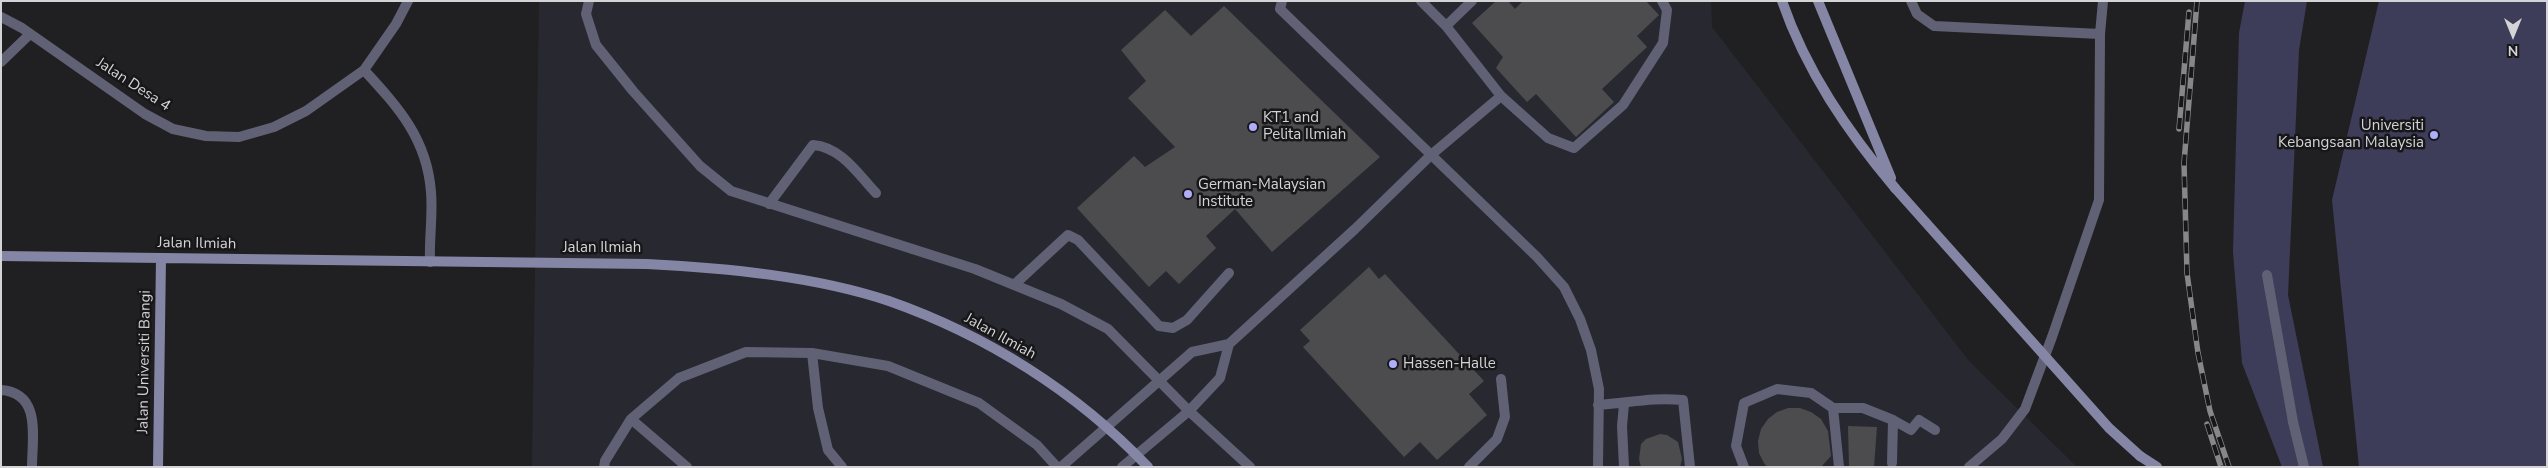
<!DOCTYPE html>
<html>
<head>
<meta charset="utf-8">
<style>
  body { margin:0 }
  #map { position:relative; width:2548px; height:468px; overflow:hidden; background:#202022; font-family:"Nunito Sans",sans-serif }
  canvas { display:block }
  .frame { position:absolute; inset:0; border:2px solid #d4d4d6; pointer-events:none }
  .north { position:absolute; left:2488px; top:10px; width:50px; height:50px; -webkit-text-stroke:4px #171719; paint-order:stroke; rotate:180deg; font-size:14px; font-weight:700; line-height:20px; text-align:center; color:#d4d4d6 }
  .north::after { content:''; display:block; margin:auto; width:18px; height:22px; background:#d4d4d6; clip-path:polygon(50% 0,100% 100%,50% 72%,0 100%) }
</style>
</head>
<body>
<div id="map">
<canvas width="2548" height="468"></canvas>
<div class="frame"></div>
<div class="north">N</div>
</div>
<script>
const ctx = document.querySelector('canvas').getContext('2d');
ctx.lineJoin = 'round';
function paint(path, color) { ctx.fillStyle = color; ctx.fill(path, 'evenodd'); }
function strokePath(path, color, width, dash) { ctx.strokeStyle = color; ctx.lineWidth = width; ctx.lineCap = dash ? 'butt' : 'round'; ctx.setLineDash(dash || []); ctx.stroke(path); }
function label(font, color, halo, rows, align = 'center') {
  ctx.font = font + ' "Nunito Sans",sans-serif'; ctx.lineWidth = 5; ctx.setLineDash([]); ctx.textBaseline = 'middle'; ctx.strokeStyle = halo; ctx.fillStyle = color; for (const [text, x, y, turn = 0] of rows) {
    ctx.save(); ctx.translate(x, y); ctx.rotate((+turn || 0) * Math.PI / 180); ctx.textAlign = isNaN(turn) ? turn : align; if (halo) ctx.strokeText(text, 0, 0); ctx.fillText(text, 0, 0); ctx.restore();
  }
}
const built = new Path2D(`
  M539,1h1172l1,26 257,334 108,106h-1545z`);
const green = new Path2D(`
  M2245,1h62l-8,49 -11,245 35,172h-41l-40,-104 -9,-111 6,-219z
  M2379,1h168v466h-188l-27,-267z`);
const building = new Path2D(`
  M1496,1h12l7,8 8,-8h123l13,14 -22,21 10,11 -45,42 12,13 -38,35 -40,-43 -9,8 -31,-34 7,-11 -31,-34z
  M1224,6l156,151 -108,95 -37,-43 -29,27 10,12 -37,36 -13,-13 -17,16 -72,-79 57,-52 11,11 30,-20 -47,-49 18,-17 -25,-31 44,-40 26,26z
  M1369,267l10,12 6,-5 99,107 -15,13 18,21 -50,45 -17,-18 -16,15 -101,-110 7,-6 -10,-11z
  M1788,408h12l11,4 10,7 7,12 3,25 -10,11h-54l-3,-4 -5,-10 -1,-12 3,-12 7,-10 9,-7z
  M1848,426l29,1 -3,40h-25z
  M1660,434l7,1 11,7 4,17 -2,8h-39l-2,-8 2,-15 5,-5z`);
const lane = new Path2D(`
  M589,1l-3,13 10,31 37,46 67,75 31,25 244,78 86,35 47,25 81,82 61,56
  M1282,1l-2,8 257,248 27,30 16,32 11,31 8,39 -1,78
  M1421,1l25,25 55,70 47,42 26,10 49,-43 40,-62 4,-33 -5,-9
  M1446,26l26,-25
  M769,204l44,-59c28,2 45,29 63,48
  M1015,284l53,-49 10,5 81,86 14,2 14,-8 42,-47
  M812,353l6,55 10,42 14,17
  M1624,404l-2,22 2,41
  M1598,405c32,-2 53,-8 85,-5l7,67
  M1833,408h30l30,12 -1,43
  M631,419l56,48
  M1893,420l18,10 8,-10 16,10
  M604,467l1,-6 26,-42 48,-41 67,-26 66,1 76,13 91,37 58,42 20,22
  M1061,467l131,-115 37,-8 126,-115 76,-74 70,-59
  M1122,467l67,-56 31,-33 9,-34
  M1469,467l28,-28 8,-22 -4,-38
  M1744,467l-8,-21 8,-43 33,-14 34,4 22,15 6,59
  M1969,467l33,-28 23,-30 27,-72 47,-137 1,-166`);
const street = new Path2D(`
  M1911,1l6,13 17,12 166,8 3,-33
  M1,17l21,11 123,86 28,15 33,7 33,1 35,-10 32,-16 58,-41 32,-46 12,-23
  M1,62l29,-28
  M364,70c35,38 63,69 67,122 2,23 -2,47 -1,70
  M2267,275l26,147 11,45
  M1,390c41,3 31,48 31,77`);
const secondary = new Path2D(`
  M1782,1c24,70 66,131 113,187
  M1818,1l73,177
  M1,256l646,8c78,4 167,12 242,37 97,34 188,91 259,166
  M2140,456l17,11
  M158,467l3,-209`);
const rail = new Path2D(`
  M2197,1l-13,162 3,110 11,80 12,58 19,56
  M2179,129l10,-117
  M2207,424l14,43`);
const secondaryBridge = new Path2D(`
  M1895,188l214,240 31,28`);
const markers = [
  [1253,127,5,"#afaefa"],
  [2434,135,5,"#afaefa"],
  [1188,194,5,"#afaefa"],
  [1393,364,5,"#afaefa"]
];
const streetNames = [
  ["Jalan Desa 4",133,85,33],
  ["Jalan Ilmiah",197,244,1],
  ["Jalan Ilmiah",602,248],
  ["Jalan Ilmiah",1000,337,29],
  ["Jalan Universiti Bangi",145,362,-89]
];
const poiNames = [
  ["KT1 and",1263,118],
  ["Pelita Ilmiah",1263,135],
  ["Universiti",2424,126,"right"],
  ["Kebangsaan Malaysia",2424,143,"right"],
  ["German-Malaysian",1198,185],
  ["Institute",1198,202],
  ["Hassen-Halle",1403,364]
];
paint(built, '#282830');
paint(green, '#3d3d5a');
paint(building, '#4c4c4e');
strokePath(lane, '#616175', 10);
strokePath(street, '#616175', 10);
strokePath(secondary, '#8586a6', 10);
strokePath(rail, '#878789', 5.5);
strokePath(rail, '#171719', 4, [11]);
strokePath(secondaryBridge, '#8586a6', 10);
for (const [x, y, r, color] of markers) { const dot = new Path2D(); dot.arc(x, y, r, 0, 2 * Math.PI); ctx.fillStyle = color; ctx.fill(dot); strokePath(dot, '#171719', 2); }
label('15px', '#d4d4d6', '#171719', streetNames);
label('15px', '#d4d4d6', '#171719', poiNames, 'left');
</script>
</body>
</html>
